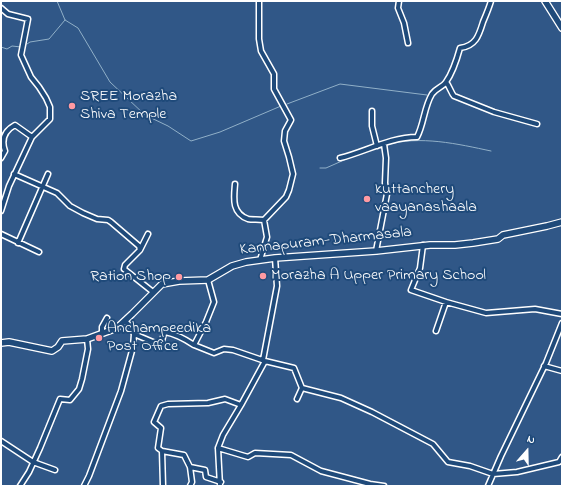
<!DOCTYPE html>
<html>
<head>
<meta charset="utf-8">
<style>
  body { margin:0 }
  #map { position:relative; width:563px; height:487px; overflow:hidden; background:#305787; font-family:"Indie Flower",sans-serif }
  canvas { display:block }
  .frame { position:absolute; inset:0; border:2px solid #fff; pointer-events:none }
  .north { position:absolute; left:507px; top:431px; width:40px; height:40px; -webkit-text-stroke:3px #1f4a7a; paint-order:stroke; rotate:20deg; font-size:11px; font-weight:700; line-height:16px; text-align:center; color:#fff }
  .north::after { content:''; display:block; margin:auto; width:14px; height:18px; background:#fff; clip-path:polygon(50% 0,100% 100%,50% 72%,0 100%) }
</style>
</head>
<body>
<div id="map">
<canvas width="563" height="487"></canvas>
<div class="frame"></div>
<div class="north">N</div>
</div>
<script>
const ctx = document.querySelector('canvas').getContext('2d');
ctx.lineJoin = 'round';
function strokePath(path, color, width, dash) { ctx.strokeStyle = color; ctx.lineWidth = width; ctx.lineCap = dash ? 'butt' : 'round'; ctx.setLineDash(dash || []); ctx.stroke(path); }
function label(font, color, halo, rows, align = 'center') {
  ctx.font = font + ' "Indie Flower",sans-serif'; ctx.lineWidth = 4; ctx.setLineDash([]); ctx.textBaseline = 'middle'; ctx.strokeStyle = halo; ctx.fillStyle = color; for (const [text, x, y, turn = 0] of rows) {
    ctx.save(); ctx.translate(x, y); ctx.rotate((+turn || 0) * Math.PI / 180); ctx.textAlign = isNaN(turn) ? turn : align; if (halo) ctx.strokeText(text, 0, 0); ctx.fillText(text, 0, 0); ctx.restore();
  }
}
const stream = new Path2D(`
  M57,1l8,19 13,8 32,54 35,33 23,11 23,15 29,-9 61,-26
  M27,44l3,-2 19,-3 16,-19
  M1,47l6,2 5,-3 9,1
  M287,104l53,-20 87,11
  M386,145c34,-10 72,-1 105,6
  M371,150l12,-4
  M320,168h6l25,-11`);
const minor = new Path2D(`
  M259,1v38l2,12 13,23v15l17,31 -6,11 -1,10 5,16 4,17 -4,16 -3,7 -22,23 3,17 -7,23
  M399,1l-1,7 6,15 4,20
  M1,8l7,6 20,5 -7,36 10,22 8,10 7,11 4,9v12l-18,18 -23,49 -8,25
  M446,82c4,5 5,11 8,14l40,16 43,12
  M372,111v15l5,20
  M1,158l4,-7c-4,-11 -1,-20 10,-26l17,12
  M340,158c25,-6 50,-21 77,-21 7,-13 7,-30 15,-43 4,-6 11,-7 14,-12 7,-10 11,-23 14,-34 16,-2 19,-13 23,-26 3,-7 6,-14 8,-21
  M14,174l43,19 13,13 13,7 14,6 11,1 3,2 28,24 1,4 -15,15 -1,4 29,23
  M235,184c-1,13 -4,29 13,35 4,1 11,0 16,1
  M1,234l38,18
  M18,243l30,-69
  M423,245l-3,23 -9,22 35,12 40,11 49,-4 27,5
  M140,250l8,-16
  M376,251l11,-57 -2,-11 1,-25 -2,-14
  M436,331l10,-29
  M102,333v-6l5,-9
  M134,334l26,11c3,-3 2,-9 5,-13 11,2 20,7 29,13l12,-23 8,-20 -6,-22
  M194,345l20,8 10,-4 9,1 32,11 29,7 8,20 39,10 31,14 61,32 15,18 22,4 23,8 24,-2 42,-10 3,-5
  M263,360l14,-74 -2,-28
  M544,366l18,5
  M297,399l5,-11
  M1,441l32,21 22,8
  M218,448l5,-13 18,-30
  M162,451l1,35
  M190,467l-6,-12 -22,-4 -4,-3 3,-20 -7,-6 7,-16 7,-2 40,-1 17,-4 16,6 24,-44
  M20,486l9,-14 11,-24 20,-49 10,1 9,-11 3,-10 6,-30 -1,-10
  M84,486l5,-10 32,-85 12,-44 1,-13 -5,-9 -4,-4
  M190,486l2,-4 -2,-15 15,3 1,7 15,5
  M220,486l-2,-38 30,9 7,-4 36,2 30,16 49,13 14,2
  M488,486l13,-30 45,-93 16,-40`);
const secondary = new Path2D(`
  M545,1l17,27
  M1,343l8,-1 43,9 6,-4 4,-6 25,-2 30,-11 15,-14 30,-30 17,-3 29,-1 24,-14 14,-4 29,-4 101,-7 54,-6h25l18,-2 25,-4 5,-4 44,-9 15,-4`);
const markers = [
  [72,106,4,"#ff9aa2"],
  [367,199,4,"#ff9aa2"],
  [263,276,4,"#ff9aa2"],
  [179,277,4,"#ff9aa2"],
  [99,338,4,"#ff9aa2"]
];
const poiNames = [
  ["SREE Morazha",80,97],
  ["Shiva Temple",80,115],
  ["kuttanchery",375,190],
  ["vaayanashaala",375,208],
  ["Morazha A Upper Primary School",271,276],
  ["Ration Shop",171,277,"right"],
  ["Anchampeedika",107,329],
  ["Post Office",107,347]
];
const streetNames = [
  ["Kannapuram-Dharmasala",326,242,-6]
];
strokePath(stream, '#91b0c8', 1);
strokePath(minor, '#fff', 7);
strokePath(secondary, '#fff', 8);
strokePath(minor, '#1f4a7a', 4);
strokePath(secondary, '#1f4a7a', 5.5);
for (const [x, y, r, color] of markers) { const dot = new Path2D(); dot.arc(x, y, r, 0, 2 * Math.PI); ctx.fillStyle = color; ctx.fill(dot); strokePath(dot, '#1f4a7a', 1.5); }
label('16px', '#fff', '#1f4a7a', poiNames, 'left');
label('16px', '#fff', '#1f4a7a', streetNames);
</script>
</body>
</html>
